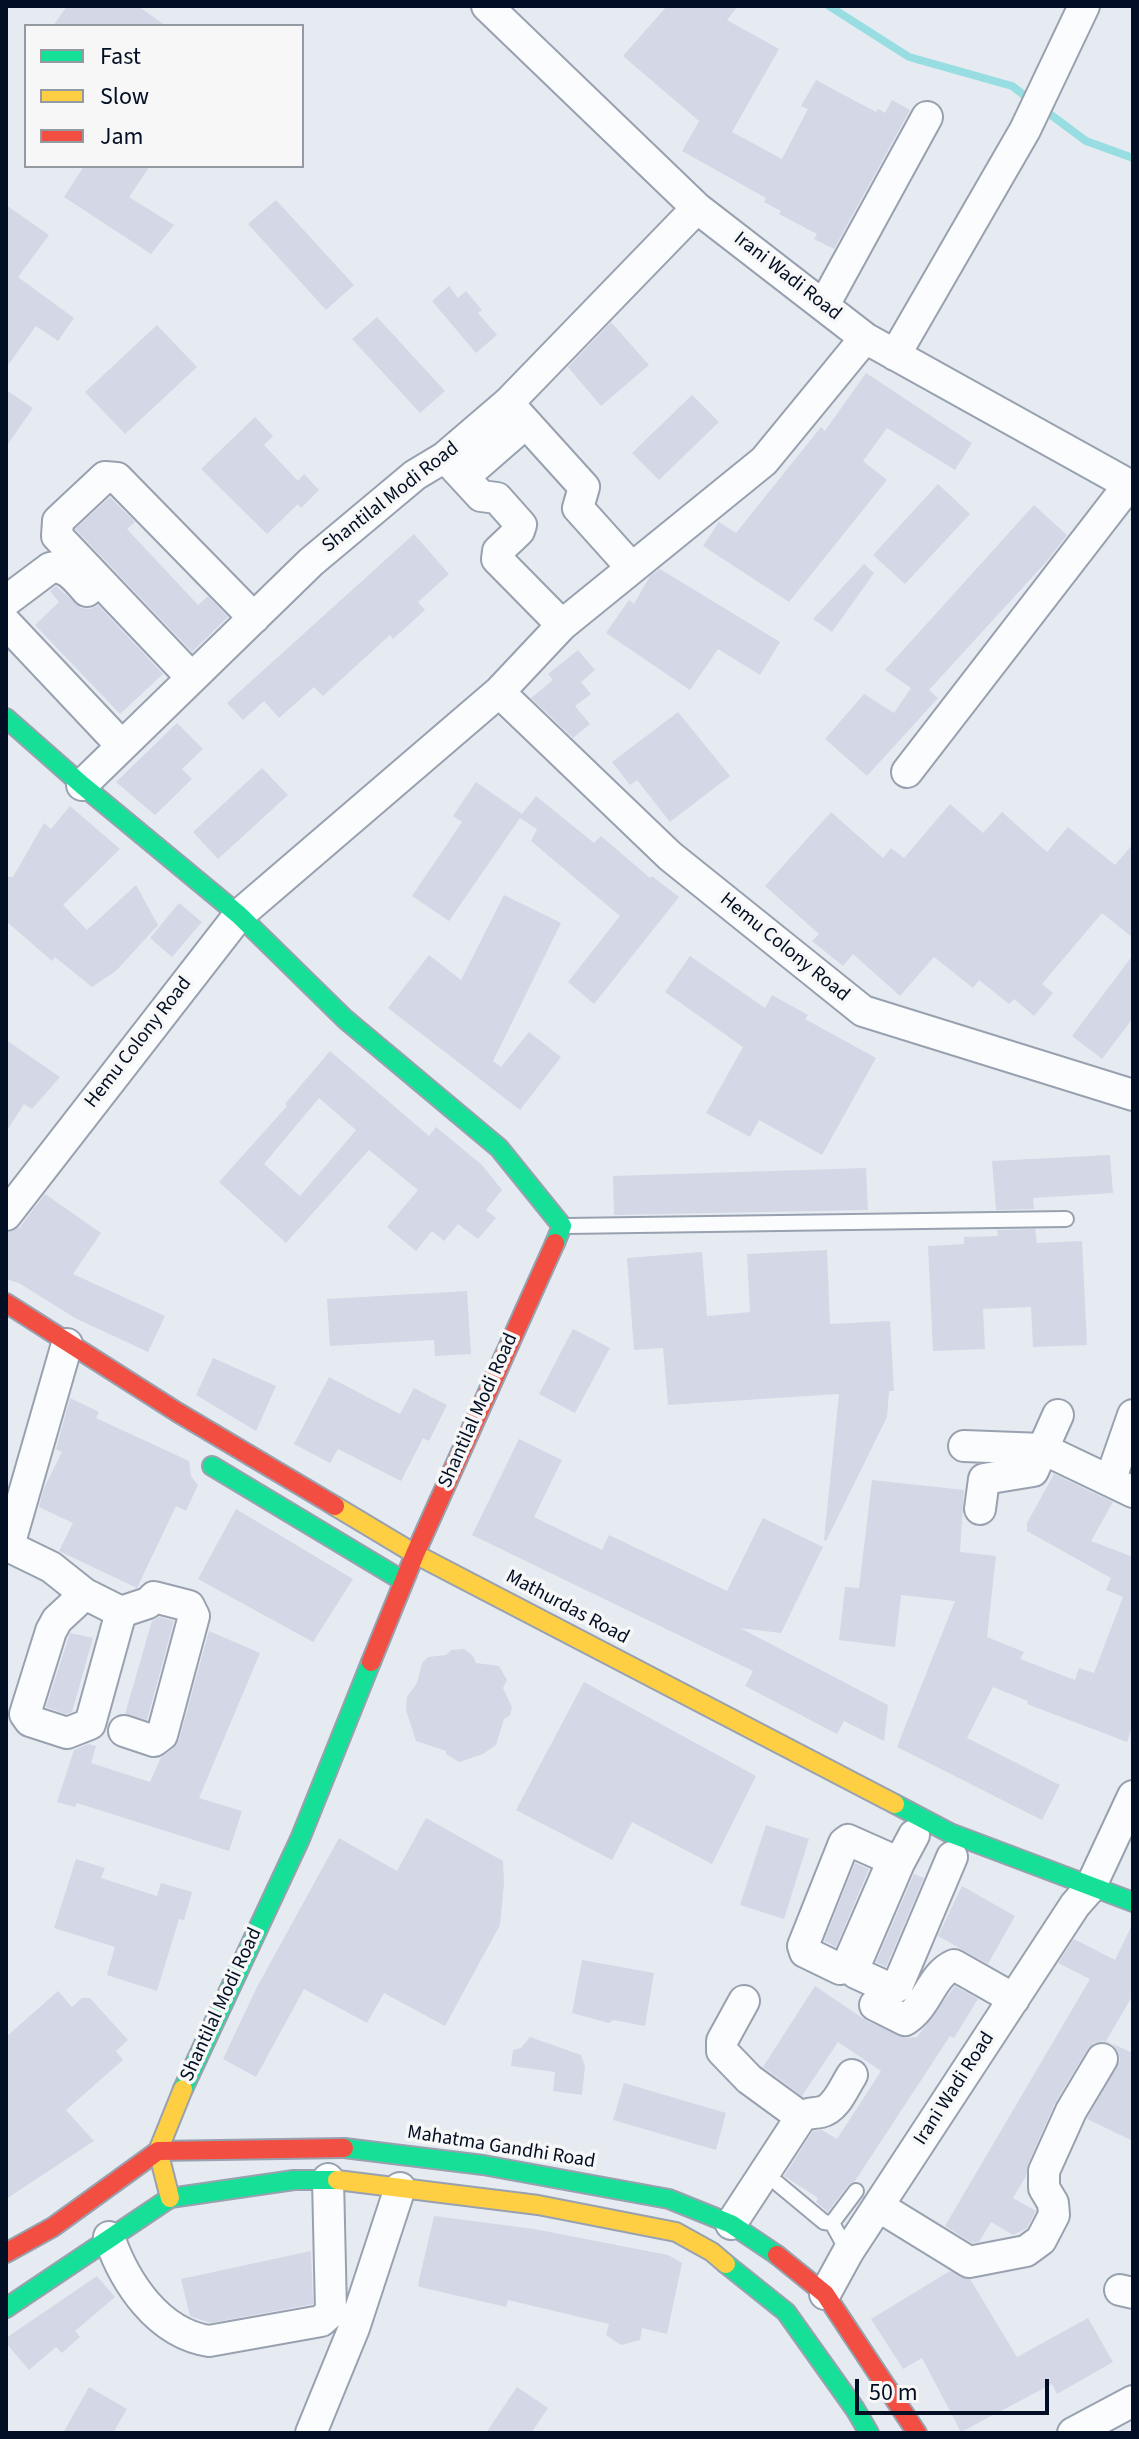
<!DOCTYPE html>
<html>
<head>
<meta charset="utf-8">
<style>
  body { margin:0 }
  #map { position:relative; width:1139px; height:2439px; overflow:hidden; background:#e6ebf2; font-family:"Source Sans 3",sans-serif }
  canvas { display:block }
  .frame { position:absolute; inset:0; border:8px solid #020e24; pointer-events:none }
  .legend { position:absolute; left:24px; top:24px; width:280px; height:144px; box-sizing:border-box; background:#f6f7f6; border:2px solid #949aa2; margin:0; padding:10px 14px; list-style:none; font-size:24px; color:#020e24 }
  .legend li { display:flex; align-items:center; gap:16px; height:40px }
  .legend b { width:40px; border:2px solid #949aa2 }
  .scale { position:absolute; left:855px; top:2379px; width:194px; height:36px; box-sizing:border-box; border:4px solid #020e24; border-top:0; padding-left:10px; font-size:24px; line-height:28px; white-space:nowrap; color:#020e24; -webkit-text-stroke:6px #f6f7f6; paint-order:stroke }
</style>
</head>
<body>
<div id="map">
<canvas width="1139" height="2439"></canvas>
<div class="frame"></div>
<ul class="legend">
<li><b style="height:10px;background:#16e098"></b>Fast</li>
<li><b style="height:10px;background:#ffcf43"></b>Slow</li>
<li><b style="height:10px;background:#f24e42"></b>Jam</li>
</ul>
<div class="scale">50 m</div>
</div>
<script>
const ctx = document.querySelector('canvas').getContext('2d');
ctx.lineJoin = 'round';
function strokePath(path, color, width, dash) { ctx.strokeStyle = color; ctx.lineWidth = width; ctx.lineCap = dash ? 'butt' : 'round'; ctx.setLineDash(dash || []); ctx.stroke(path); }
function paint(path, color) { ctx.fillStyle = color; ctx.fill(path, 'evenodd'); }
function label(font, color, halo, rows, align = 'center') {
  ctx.font = font + ' "Source Sans 3",sans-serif'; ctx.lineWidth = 7; ctx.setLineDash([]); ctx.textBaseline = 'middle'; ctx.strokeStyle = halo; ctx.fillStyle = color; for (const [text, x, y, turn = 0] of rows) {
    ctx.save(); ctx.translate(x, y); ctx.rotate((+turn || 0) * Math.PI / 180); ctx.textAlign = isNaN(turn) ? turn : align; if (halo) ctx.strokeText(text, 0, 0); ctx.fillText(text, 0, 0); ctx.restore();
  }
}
const stream = new Path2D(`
  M829,6l80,51 103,29 20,15
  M1043,109l43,32 47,17`);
const building = new Path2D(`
  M67,6h71l28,20h-113z
  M667,6h71l-11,14 52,29 -47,83 50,27 26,-50 -7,-3 15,-26 60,32 2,-3 7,4 7,-13 18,10 -76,139 -20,-10 3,-5 -38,-20 2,-3 -17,-9 2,-4 -84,-47 17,-30 -76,-65z
  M84,166h66l-21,31 45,28 -23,29 -87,-57z
  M276,200l78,85 -28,25 -78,-86z
  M6,205l43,30 -31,42 56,41 -16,23 -22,-15 -30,42z
  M449,286l9,12 8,-7 16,19 -4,3 19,22 -21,18 -44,-52z
  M377,317l68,74 -25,22 -68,-74z
  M611,322l38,43 -48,41 -33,-39z
  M157,325l40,42 -72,67 -40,-42z
  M866,373l106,70 -17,27 -68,-42 -24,33 24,19 -98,122 -86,-56 16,-24 17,11 85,-106 4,4z
  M6,390l27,18 -27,39z
  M692,395l27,27 -60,58 -27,-27z
  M255,417l18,19 -9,9 34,36 6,-7 15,16 -18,18 -3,-4 -31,30 -66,-65z
  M938,484l32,30 -65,70 -32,-29z
  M110,497l25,25 -8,7 71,76 10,-9 20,21 -36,35 -117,-123z
  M1034,505l33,30 -20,26 -118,129 9,8 -71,78 -42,-37 39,-45 30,19 17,-25 -26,-18z
  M414,534l35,40 -31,28 7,8 -32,29 -3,-4 -67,61 -9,-9 -35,31 -15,-17 -21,19 -16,-17z
  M864,564l10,9 -42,59 -19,-13z
  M660,569l120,73 -20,33 -42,-26 -28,41 -84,-57 23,-33 5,4 16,-28z
  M56,586l25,22 9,1 8,-4 65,69 -43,40 -85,-89 24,-23 -9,-11z
  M578,650l17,20 -14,12 10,12 -16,12 15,18 -17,14 -42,-40 22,-18 -5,-6z
  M678,712l52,64 -60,46 -33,-42 -7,5 -18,-23z
  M177,723l26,26 -21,20 10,10 -37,36 -39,-33z
  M262,768l26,27 -70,64 -25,-27z
  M476,782l46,32 14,-18 58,47 7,-7 49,42 2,-2 27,21 -85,107 -26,-22 52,-66 -89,-75 6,-12 -17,-11 -71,103 -37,-25 50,-74 -9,-6z
  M950,804l33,29 19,-21 45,40 21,-25 47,38 18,-21v94l-31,-25 -60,71 11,9 -19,23 -20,-17 -5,5 -30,-24 -6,8 -39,-31 -34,39 -47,-42 -10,12 -31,-25 7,-7 -54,-48 66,-74 52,46 8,-10 13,10z
  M70,806l50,43 -57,56 24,25 49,-45 22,40 -42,46 -24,16 -37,-30 -3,4 -46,-40v-44h7l31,-54 7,6z
  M504,895l57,28 -68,138 8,6 28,-35 32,25 -41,53 -132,-102 41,-53 32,25z
  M179,903l23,19 -30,35 -22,-19z
  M1133,955v63l-31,41 -30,-23z
  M690,956l75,52 7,-13 36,20 -3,4 71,39 -54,97 -63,-35 -9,17 -44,-24 37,-66 -78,-55z
  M6,1040l54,37 -28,32 -8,-5 -18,28z
  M330,1051l99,85 7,-9 46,38 20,25 -16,20 10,8 -18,21 -20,-15 -14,17 -12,-10 -16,20 -29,-24 31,-37 -49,-40 -83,93 -67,-61 68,-76 -2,-2zM319,1098l37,32 -56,66 -36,-32z
  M1110,1155l3,38 -80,5 1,11 -38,1 -4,-49z
  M866,1168l2,42 -254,5 -1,-39z
  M45,1194l56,39 -28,41 92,42 -17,36 -73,-34 -56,-35 -13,-4v-46l14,-6z
  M1035,1229l2,14 45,-2 5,104 -54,2 -2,-40 -48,2 2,40 -52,2 -5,-105 36,-2v-7l34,-1 -1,-6z
  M827,1250l3,74 60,-3 4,70h-5l-2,26 -61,124 -2,-1 15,-146 -171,11 -5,-57 -29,2 -7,-92 75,-6 5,64 43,-4 -3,-58z
  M467,1291l4,63 -36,2 -1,-16 -104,6 -3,-47z
  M573,1329l37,19 -35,65 -36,-19z
  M213,1358l63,28 -20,45 -60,-36z
  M329,1377l71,37 14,-26 33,17 -18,36 -6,-3 -22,43 -63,-32 -8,14 -36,-19z
  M70,1398l29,14 -3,6 93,43 2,15 7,9 -12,26 -10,-5 -39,82 -78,-37 14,-28 -34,-16 5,-19 18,-36 -6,-3z
  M519,1439l43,21 -28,57 68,33 7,-15 118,56 36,-73 60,29 -42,86 -41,-5 148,77 -4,36 -40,-20 -7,13 -92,-48 8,-15 -281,-136z
  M1054,1474l59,28 -22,39 42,16v168l-6,17 -100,-38 1,-3 -35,-14 -26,51 93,47 -18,35 -145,-73 58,-146 -54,-6 -6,52 -56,-7 6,-53 14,1 13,-108 92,10 -4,62 36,4 -9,81 37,15 -4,7 55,21 4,-12 15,5 29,-76 -17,-7 5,-12 -84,-47v-8z
  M236,1509l117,70 -40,63 -115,-63z
  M159,1617l15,4 -27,99 -22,-6 27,-93z
  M209,1631l51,22 -61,145 43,13 -13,40 -152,-48 -2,4 -18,-5 17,-52 14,-6 8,2 -5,17 59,19 11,-25 12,-8 6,-9z
  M70,1633l23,5 -21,74 -6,2 -20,-7z
  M464,1649l9,7 3,7 23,3 8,14 -4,8 9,19 -2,8 -6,4 -8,26 -13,9 -24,8 -13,-8v-3l-30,-10 -10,-31 1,-13 10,-14 5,-20 6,-6 18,-2 5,-5z
  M584,1682l172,94 -44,88 -80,-42 -20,38 -96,-50z
  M426,1818l77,43 1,22 -4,42 -55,101 -61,-33 -17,30 -63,-34 -48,88 -33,-18 34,-72 82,-149 58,33z
  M766,1825l43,14 -25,80 -44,-14z
  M76,1859l29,9 -4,10 56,18 4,-13 31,9 -8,28 -5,-1 -22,72 -50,-16 8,-28 -61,-19z
  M855,1863l14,6 -33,78 -12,-6z
  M914,1874l10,4 -38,89 -10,-5z
  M962,1886l53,30 -27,48 -50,-28z
  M1132,1925l1,70 -27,46 27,12v88l-46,-22 33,-59 -2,-9 -6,-7 -9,-3 -9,2 -7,7 -32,53 -27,61 -2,12 -13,22 23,13 -9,17 -14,7 -22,-13 -12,20 -7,1 -27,-17 145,-247 -32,-16 16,-24 41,21z
  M582,1960l72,13 -9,53 -32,-6 -4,3 -37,-10z
  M815,1986l52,35 39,17 11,-1 38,-51 23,13 -24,39 -4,-2 -95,145 -7,4 -20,27 -12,-10 2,-4 -34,-22 29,-45 9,-1 15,9 44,-68 -43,-29 -36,54 -39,-29z
  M58,1991l14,16 10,-9h8l38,42 -12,11 7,9 -57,50 28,31 -88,58v-162z
  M530,2037l51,18 4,11 -3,29 -29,-4 2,-19 -44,-6 2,-16 8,-2z
  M624,2083l102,30 -10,37 -103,-30z
  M434,2216l100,13 134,26 14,8 -15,71 -25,-6 -2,12 -19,5 -15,-10 3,-11 -101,-24 -2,7 -86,-20 -2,-2z
  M311,2251l2,53 -103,19 -20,-7 -9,-37z
  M950,2271l20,8 47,78 71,-39 25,44 -56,32 -5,-10 -91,48 -39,-74 -19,11 -32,-50z
  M97,2276l18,21 -40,34 5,6 -18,16 -6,-6 -27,23 -23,-27v-5z
  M89,2387l38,22 -14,24h-50z
  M517,2387l31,21 -17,25h-45z`);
const lane = new Path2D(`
  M566,1226l500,-7
  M777,2183l47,39 8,1 16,29
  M832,2223l24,-32`);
const street = new Path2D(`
  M487,6l210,202 168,130 268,149
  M824,305l103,-188
  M895,355l130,-225 59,-124
  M508,403l76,84 -6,21 53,59
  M445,457l36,39 16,2 24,27 -2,6 -21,20 -1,8 65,66
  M464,477l62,-54
  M6,601l44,-33c16,-4 27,12 37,23
  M6,623l116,123
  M192,678l-135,-142 1,-15 47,-44 12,1 137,140
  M499,692l171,164 193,155 270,84
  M907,772l221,-286
  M82,785l229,-223 104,-87 30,-18 63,-54 189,-195
  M6,1215l233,-300 260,-223 63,-67 202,-164 101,-123
  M67,1344l-57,198 4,7 37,18 34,27 36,18 -31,112 -23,9 -37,-12 -5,-7 26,-83 6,-11 28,-26
  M964,1446l79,3 90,43
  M1110,1481l23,-66
  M980,1509l4,-30 49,-8 25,-56
  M121,1612l27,-9 6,-6 35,9 5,10 -32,119 -8,6 -30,-10
  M914,1835l-15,28 -45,105 2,5 35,16 6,-2 55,-130
  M848,1840l45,20 -47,108 -6,1 -35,-17 -2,-6 41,-103z
  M744,2001l-22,40v10l27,28 52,38
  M875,2005l30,15c22,-13 26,-45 49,-55l60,34
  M878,2206l91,56 57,-11 15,-11 13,-25 -1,-12 -9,-15v-17l27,-60 31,-52
  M731,2224l70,-107c8,-5 11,-3 20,-5 15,-3 23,-25 31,-37
  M109,2237c16,46 49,96 100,104l112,-20 10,-9 -3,-133
  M1120,2290l13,3
  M825,2294l23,-42 227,-347 15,-17 43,-92
  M311,2433l43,-105 46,-140
  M1073,2433l60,-32`);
const fast = new Path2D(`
  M6,718l76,67 157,130 106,104 154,129 63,78 -7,17
  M212,1466l183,110
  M895,1804l55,29 183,69
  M183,2089l117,-250 71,-177
  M344,2148l139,17 186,34 62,25 46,31
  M726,2264l60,48 69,97 14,24
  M6,2308l164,-110 124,-18h43`);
const slow = new Path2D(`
  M335,1506l80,48 480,250
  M337,2180l201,25 138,27 36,20 14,12
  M170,2198l-12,-47 25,-62`);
const jam = new Path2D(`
  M6,1303l171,109 158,94
  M371,1662l44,-108 140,-311
  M6,2253l47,-26 105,-76 186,-3
  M777,2255l48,39 92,139`);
const streetNames = [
  ["Irani Wadi Road",787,277,38],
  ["Shantilal Modi Road",391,498,-38],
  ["Hemu Colony Road",784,948,39],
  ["Hemu Colony Road",139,1043,-52],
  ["Shantilal Modi Road",479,1411,-66],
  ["Mathurdas Road",567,1608,28],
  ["Shantilal Modi Road",222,2005,-65],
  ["Irani Wadi Road",955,2089,-57],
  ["Mahatma Gandhi Road",501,2148,9]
];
strokePath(stream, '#97dde1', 8);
paint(building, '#d3d7e6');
strokePath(lane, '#98a1af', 18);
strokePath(street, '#98a1af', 34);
strokePath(fast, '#98a1af', 22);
strokePath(slow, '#98a1af', 22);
strokePath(jam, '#98a1af', 22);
strokePath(lane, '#fbfcfd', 14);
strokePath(street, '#fbfcfd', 30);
strokePath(fast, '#16e098', 18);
strokePath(slow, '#ffcf43', 18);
strokePath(jam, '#f24e42', 18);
label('20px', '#020e24', '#f6f7f6', streetNames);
</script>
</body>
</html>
